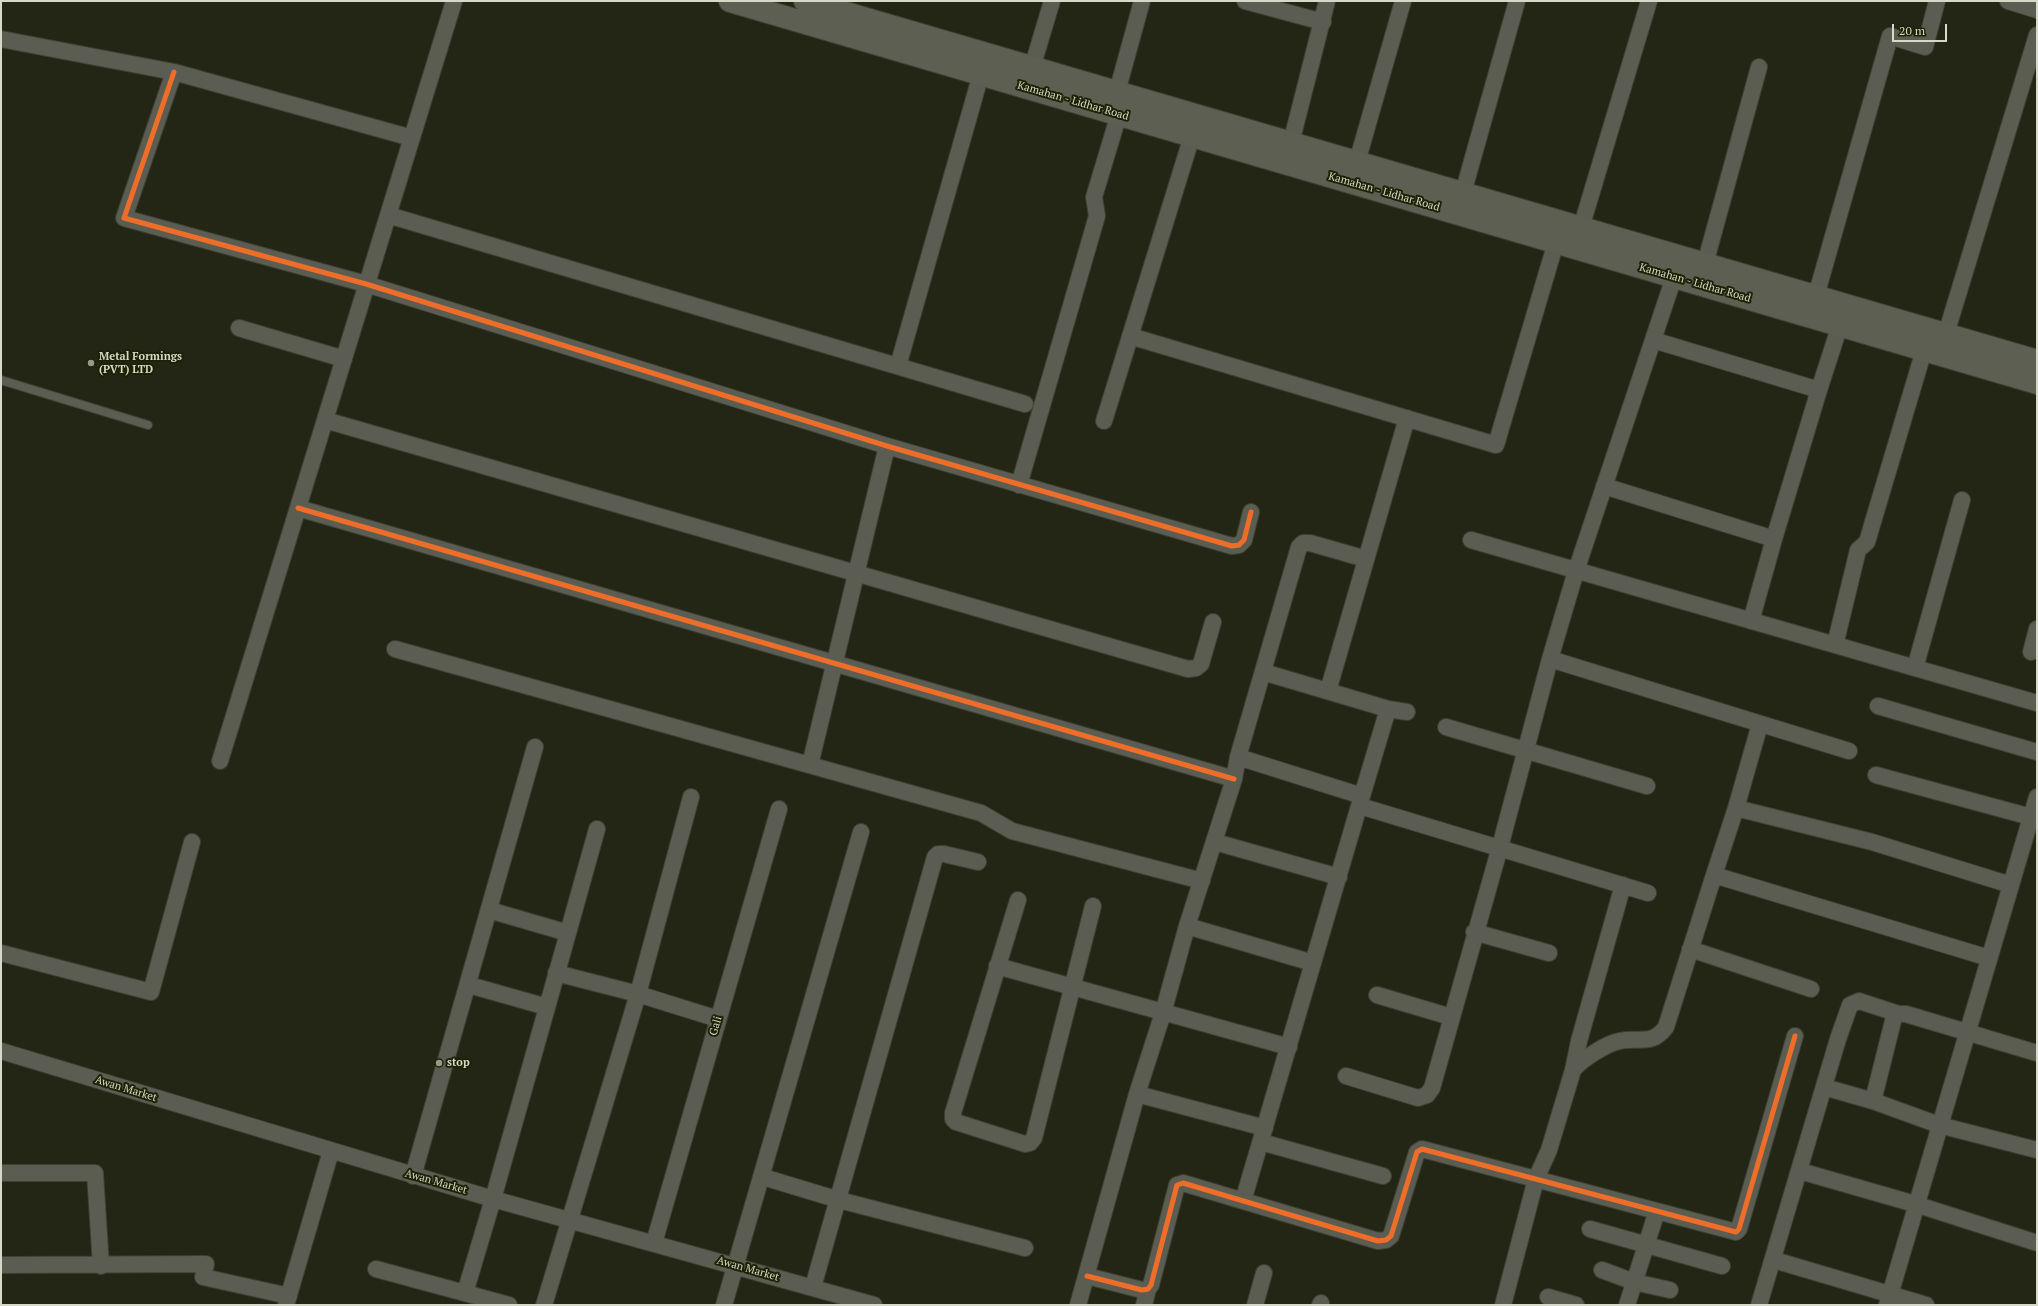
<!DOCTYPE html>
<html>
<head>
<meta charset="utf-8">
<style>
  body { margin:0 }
  #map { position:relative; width:2038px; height:1306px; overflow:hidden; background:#232515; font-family:"PT Serif",serif }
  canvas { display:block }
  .frame { position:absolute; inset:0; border:2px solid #d5d9c8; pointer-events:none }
  .scale { position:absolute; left:1892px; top:24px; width:55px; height:18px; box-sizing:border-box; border:2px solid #d5d9c8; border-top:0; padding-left:5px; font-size:12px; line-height:14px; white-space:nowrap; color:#d5d9c8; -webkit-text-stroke:3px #1e2205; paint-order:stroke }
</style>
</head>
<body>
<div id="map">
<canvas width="2038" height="1306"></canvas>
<div class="frame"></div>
<div class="scale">20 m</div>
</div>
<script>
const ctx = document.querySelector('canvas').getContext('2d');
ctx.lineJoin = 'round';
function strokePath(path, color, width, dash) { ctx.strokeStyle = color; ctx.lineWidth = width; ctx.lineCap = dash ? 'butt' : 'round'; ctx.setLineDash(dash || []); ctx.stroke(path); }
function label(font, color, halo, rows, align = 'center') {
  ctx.font = font + ' "PT Serif",serif'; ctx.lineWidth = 4; ctx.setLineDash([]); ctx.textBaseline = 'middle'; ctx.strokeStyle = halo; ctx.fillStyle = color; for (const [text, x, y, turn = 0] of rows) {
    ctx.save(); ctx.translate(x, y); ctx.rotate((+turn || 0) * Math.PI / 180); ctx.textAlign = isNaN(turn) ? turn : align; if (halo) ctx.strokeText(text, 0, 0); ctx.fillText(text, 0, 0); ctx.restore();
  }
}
const lane = new Path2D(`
  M1,380l147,45`);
const street = new Path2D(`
  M1245,1l78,21
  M2008,1l29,9
  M1,39l173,33 238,66
  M1032,68l20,-67
  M174,72l-50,146 242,66 521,162 345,100 7,-1 5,-5 7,-28
  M1117,92l25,-91
  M1291,143l36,-142
  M1357,162l46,-161
  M1463,193l54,-192
  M388,215l637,189
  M1581,228l68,-227
  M1705,264l54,-197
  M1816,296l74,-260 35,11 12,-46
  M239,328l105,31
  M1946,334l91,-299
  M1130,336l366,109 60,-203
  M1653,340l166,50 21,-65
  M898,366l83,-292
  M325,420l863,249 8,-1 5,-4 12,-42
  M1104,421l88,-285
  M1019,485l78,-269 -3,-19 25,-83
  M1604,486l170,53
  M298,508l936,271
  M1471,540l566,163
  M1751,621l23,-82 45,-149
  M1835,645l23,-95 9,-8 57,-192
  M395,649l586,164 31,18 190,50
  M2031,652l6,-23
  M1550,659l299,92
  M1915,668l47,-168
  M1263,672l125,37 -26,87
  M1328,691l79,-273
  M1878,706l159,46
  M1388,709l19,3
  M1760,724l-24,84 -22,67 275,83
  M1446,727l201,59
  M1238,757l124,39 -119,405
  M220,761l234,-760
  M810,765l77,-319
  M1876,775l155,42
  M1360,806l288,87
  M1736,808l136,34 139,43
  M1215,842l124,35
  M1018,900l-65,213v6l3,3 69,22 5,-1 4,-5 59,-232
  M1187,926l126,37
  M1474,932l75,21
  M568,933l29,-104
  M1690,949l121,40
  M1,953l150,39 41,-150
  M997,966l292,81
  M556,973l82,21 80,25
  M469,985l78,22
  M1377,995l74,22
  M1,1051l492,148 381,106
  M1573,1070l6,-29 44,-156
  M1346,1076l72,22 9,-3 5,-7 68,-241 50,-188 26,-88 98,-294
  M1824,1087l49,14 66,24 98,25
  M1137,1094l128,34
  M1873,1101l21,-84 5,-3h7l131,39
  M1261,1142l122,34
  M1800,1171l115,33 122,39
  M1,1173h94l6,93
  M413,1176l122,-429
  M763,1177l76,23 186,48
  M1590,1229l132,37
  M654,1243l125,-434
  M1774,1260l152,45
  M1,1265l205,-1 -3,13 86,19
  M376,1269l133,36
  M1602,1270l32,12 36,8
  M1087,1276l55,14 6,-1 3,-4 26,-100 6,-2 195,58 8,-1 5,-4 26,-84 5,-3 314,83 3,-3 56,-193
  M813,1287l122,-430 3,-3h6l34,8
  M465,1293l28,-94 75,-266 -79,-23
  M1548,1297l28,8
  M286,1305l45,-154
  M544,1305l94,-311 53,-197
  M724,1305l137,-473
  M1078,1305l59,-211 26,-81 24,-87 47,-147 4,-22 61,-210 4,-4h7l56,16
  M1144,1305l4,-16
  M1255,1305l9,-32
  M1320,1305l1,-2
  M1503,1305l33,-126 13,-29 24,-80c8,-10 34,-27 47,-29 21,-4 32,5 46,-14l48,-152
  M1627,1305l30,-94
  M1759,1305l79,-266 12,-34 9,-4 40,13
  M1887,1305l150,-508`);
const secondary = new Path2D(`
  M730,1l1307,382
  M805,1l1232,360`);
const cycleway = new Path2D(`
  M174,72l-50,146 242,66 521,162 345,100 7,-1 5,-5 7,-28
  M298,508l936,271
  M1087,1276l55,14 6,-1 3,-4 26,-100 6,-2 195,58 8,-1 5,-4 26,-84 5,-3 314,83 3,-3 56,-193`);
const markers = [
  [91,363,4,"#979a89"],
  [439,1063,4,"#979a89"]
];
const streetNames = [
  ["Kamahan - Lidhar Road",1073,101,16],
  ["Kamahan - Lidhar Road",1384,192,16],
  ["Kamahan - Lidhar Road",1695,283,16],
  ["Gali",716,1026,-74],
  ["Awan Market",126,1089,17],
  ["Awan Market",436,1182,16],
  ["Awan Market",748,1269,16]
];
const poiNames = [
  ["Metal Formings",99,357],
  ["(PVT) LTD",99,370],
  ["stop",447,1063]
];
strokePath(lane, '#3f4033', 10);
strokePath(street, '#3f4033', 18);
strokePath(secondary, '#3f4033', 24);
strokePath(lane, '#5b5d53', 8);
strokePath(street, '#5b5d53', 16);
strokePath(secondary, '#5d5f52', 22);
strokePath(cycleway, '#ee6e29', 5);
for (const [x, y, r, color] of markers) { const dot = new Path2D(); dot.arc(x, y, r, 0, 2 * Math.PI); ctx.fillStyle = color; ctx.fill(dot); strokePath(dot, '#1e2205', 1.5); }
label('11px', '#d5d9c8', '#1e2205', streetNames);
label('bold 11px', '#d5d9c8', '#1e2205', poiNames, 'left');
</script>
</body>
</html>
